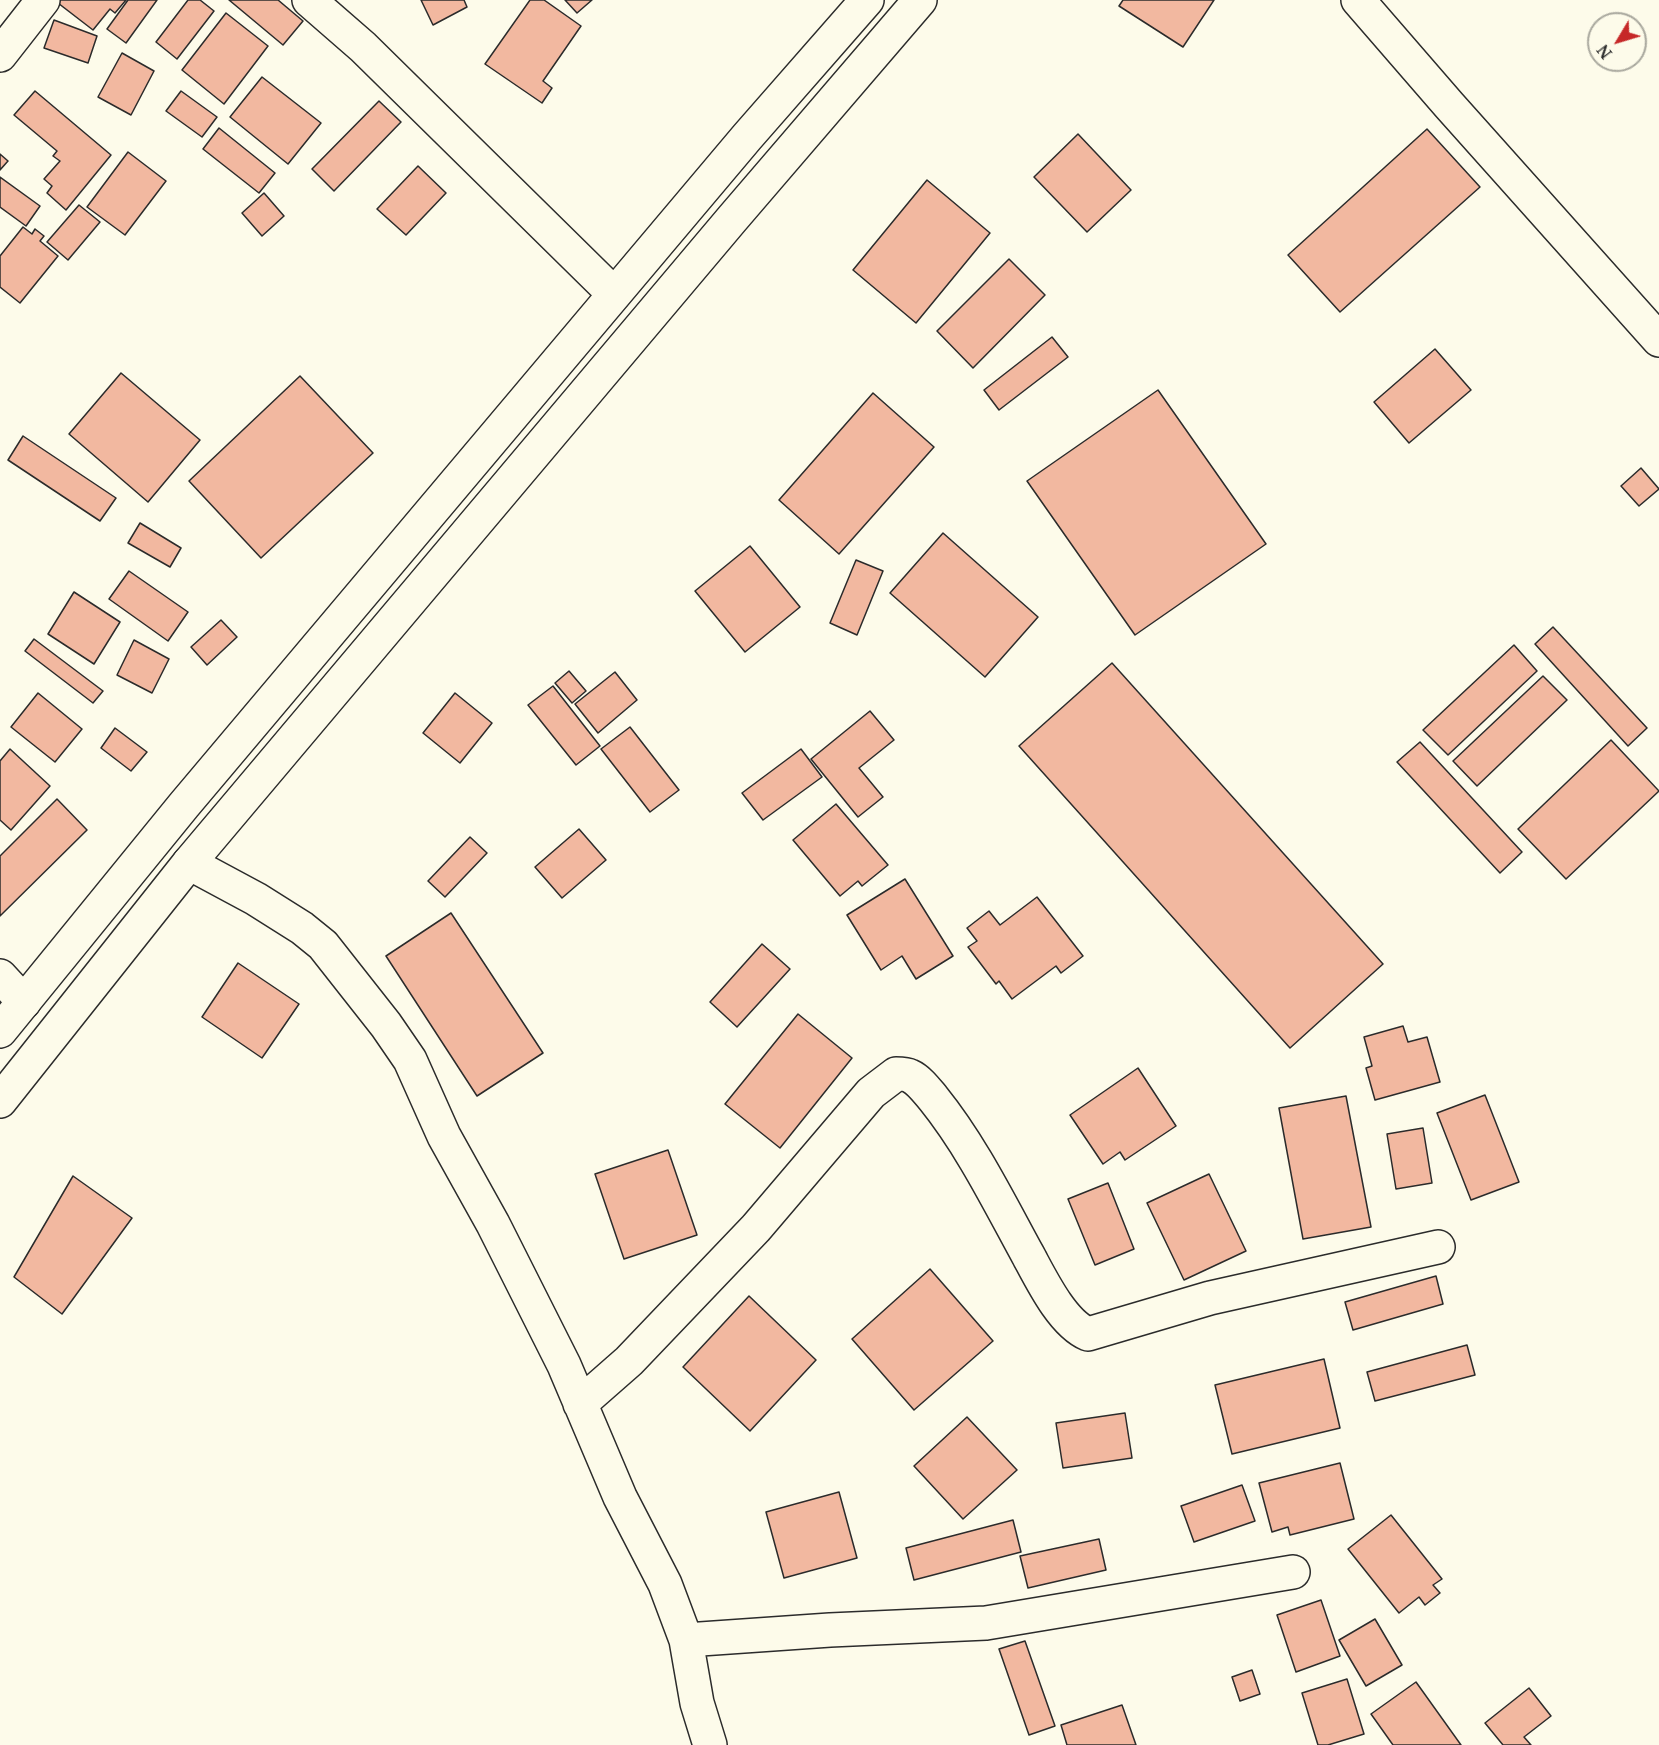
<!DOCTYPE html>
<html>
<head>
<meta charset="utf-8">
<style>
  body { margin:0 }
  #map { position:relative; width:1659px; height:1745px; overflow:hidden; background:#fdfbea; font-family:"Noto Serif",serif }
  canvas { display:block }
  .north { position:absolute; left:1587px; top:12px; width:60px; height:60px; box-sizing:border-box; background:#fdfbea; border:2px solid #a9a89e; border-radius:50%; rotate:232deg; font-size:16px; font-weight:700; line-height:24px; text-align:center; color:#2b2b2b }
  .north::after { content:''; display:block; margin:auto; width:21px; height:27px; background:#c62828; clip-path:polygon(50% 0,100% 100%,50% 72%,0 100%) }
</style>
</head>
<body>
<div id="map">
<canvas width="1659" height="1745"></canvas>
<div class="north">N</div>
</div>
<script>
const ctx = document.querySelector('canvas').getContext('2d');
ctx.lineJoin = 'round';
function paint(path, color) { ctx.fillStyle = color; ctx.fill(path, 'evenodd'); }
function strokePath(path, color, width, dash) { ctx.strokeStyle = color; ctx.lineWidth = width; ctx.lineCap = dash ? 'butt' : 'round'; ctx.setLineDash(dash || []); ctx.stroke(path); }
const building = new Path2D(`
  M54,0h72l-11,13 -5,-4 -17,21z
  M128,0h29l-31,43 -19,-14z
  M188,0h12l14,11 -37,48 -21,-17z
  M229,0h49l25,21 -20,24z
  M421,0h43l3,7 -34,18z
  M530,0h14l37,26 -38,55 9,7 -10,15 -57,-39z
  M565,0h27l-15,13z
  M1123,0h91l-31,47 -64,-41z
  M226,13l42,33 -44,58 -42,-34z
  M54,20l43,16 -9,27 -44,-15z
  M122,53l32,18 -23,44 -33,-18z
  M262,77l59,46 -33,41 -58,-47z
  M35,91l76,64 -45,55 -19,-17 5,-7 -8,-7 16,-18 -7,-5 4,-5 -43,-36z
  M181,91l36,26 -15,20 -36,-26z
  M379,101l22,21 -67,69 -22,-22z
  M219,128l56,45 -16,20 -56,-44z
  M1427,129l53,58 -140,125 -52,-57z
  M1078,134l53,56 -44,42 -53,-55z
  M128,152l38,29 -41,54 -38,-28z
  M0,154l8,7 -8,9z
  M418,166l28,27 -40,42 -29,-26z
  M0,177l40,29 -14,20 -26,-19z
  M927,180l63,53 -74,90 -63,-53z
  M264,193l20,23 -22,20 -20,-23z
  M79,205l21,17 -32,38 -21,-18z
  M23,227l9,7 3,-5 9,7 -4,5 18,15 -38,47 -20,-16v-31z
  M1009,259l36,36 -72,73 -36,-37z
  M1052,337l16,20 -69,53 -15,-20z
  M1435,349l36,41 -62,53 -35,-41z
  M121,373l79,67 -52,62 -79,-68z
  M300,376l73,77 -112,105 -72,-77z
  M1158,390l108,154 -131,91 -108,-154z
  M873,393l61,54 -95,107 -60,-54z
  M23,436l93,62 -16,23 -92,-61z
  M1641,468l18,21 -20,17 -18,-20z
  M140,523l41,25 -11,19 -42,-24z
  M943,533l95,84 -53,60 -95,-84z
  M750,546l50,61 -55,45 -50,-61z
  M856,560l27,11 -26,64 -27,-12z
  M129,571l59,41 -20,29 -59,-42z
  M74,592l46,30 -26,42 -46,-30z
  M221,620l16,17 -30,28 -16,-18z
  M1553,627l94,101 -19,18 -93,-102z
  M34,639l69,52 -10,12 -68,-52z
  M134,640l35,19 -17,34 -35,-18z
  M1514,645l23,26 -89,84 -25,-25z
  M1112,663l271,301 -93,84 -271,-302z
  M569,671l17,20 -14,12 -17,-20z
  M615,672l22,28 -39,33 -23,-29z
  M1543,676l24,24 -90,86 -24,-25z
  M553,686l47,60 -24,19 -48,-60z
  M38,693l44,36 -27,33 -44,-35z
  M455,693l37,30 -32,40 -37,-30z
  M870,711l24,29 -35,28 24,29 -25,20 -47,-58z
  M630,727l49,63 -29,22 -49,-63z
  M115,728l32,24 -16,19 -30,-23z
  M1611,740l48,51 -93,88 -48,-50z
  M1420,742l102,110 -22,21 -103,-111z
  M10,749l40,37 -39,44 -11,-10v-59z
  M801,749l21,28 -59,43 -21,-27z
  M57,799l30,31 -87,86v-60z
  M836,804l52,61 -26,21 -4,-5 -18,15 -47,-56z
  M579,829l27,31 -44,38 -27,-31z
  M470,837l17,16 -42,44 -17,-16z
  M905,879l48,77 -37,23 -14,-23 -21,14 -34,-55z
  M1037,897l46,59 -22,17 -5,-7 -44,33 -13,-18 -3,3 -28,-37 9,-6 -10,-13 22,-17 11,14z
  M451,913l92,140 -66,43 -91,-140z
  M762,944l28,25 -53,58 -27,-25z
  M238,963l61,41 -37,54 -60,-41z
  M798,1014l54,44 -72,90 -55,-44z
  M1403,1026l5,16 19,-5 13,45 -65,18 -9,-32 6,-2 -8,-29z
  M1138,1068l38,58 -51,34 -5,-8 -17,12 -33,-49z
  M1485,1095l34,87 -48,18 -34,-87z
  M1346,1096l25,131 -68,12 -24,-131z
  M1423,1128l9,55 -36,6 -9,-55z
  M668,1150l29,85 -73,24 -29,-85z
  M1209,1174l37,77 -62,29 -37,-77z
  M73,1176l59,42 -70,96 -48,-37z
  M1108,1183l26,66 -39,16 -27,-66z
  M930,1269l63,72 -79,69 -62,-71z
  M1436,1276l7,28 -90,26 -8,-28z
  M749,1296l67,64 -66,71 -67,-64z
  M1467,1345l8,30 -100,26 -8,-29z
  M1324,1359l16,69 -108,26 -17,-69z
  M1125,1413l7,45 -69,10 -7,-45z
  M967,1417l50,53 -54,49 -49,-53z
  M1340,1463l14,56 -64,16 -2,-8 -16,5 -13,-49z
  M1242,1485l13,36 -61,21 -13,-36z
  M839,1492l18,66 -73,20 -18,-66z
  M1391,1515l51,64 -9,6 7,8 -15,12 -6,-8 -20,16 -51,-64z
  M1013,1520l8,32 -107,28 -8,-32z
  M1099,1539l7,31 -78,18 -8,-32z
  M1321,1600l19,56 -44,16 -19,-57z
  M1375,1619l27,46 -36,21 -27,-46z
  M1025,1641l30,85 -26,9 -30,-86z
  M1252,1670l8,24 -20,7 -8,-24z
  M1347,1679l17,55 -36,11h-10l-16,-52z
  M1416,1682l45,63h-68l-22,-31z
  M1529,1688l22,28 -27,21 7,8h-28l-18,-22z
  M1122,1705l14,40h-69l-6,-20z`);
const minor = new Path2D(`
  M309,0l54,47 251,247
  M1358,0l91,105 210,235
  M0,55l43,-55
  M189,863l67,36 46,29 21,17 63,80 24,35 34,76 49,88 71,141 56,132 45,87 21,56 11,63 13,42
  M0,976l24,26
  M580,1404l49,-43 127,-133 115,-135 25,-19c4,0 10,0 14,2 9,4 17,15 23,22 38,47 66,104 95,157 13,24 34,68 60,79l122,-36 228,-51
  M686,1640l144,-10 156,-7 307,-51`);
const major = new Path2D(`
  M0,1031l184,-226 563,-668 120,-137
  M0,1101l189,-238 543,-644 188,-219`);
paint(building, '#f2b8a0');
strokePath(building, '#2b2b2b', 1.5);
strokePath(minor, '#2b2b2b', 36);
strokePath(major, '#2b2b2b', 36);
strokePath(minor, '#fdfbea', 33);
strokePath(major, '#fdfbea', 33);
</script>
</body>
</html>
